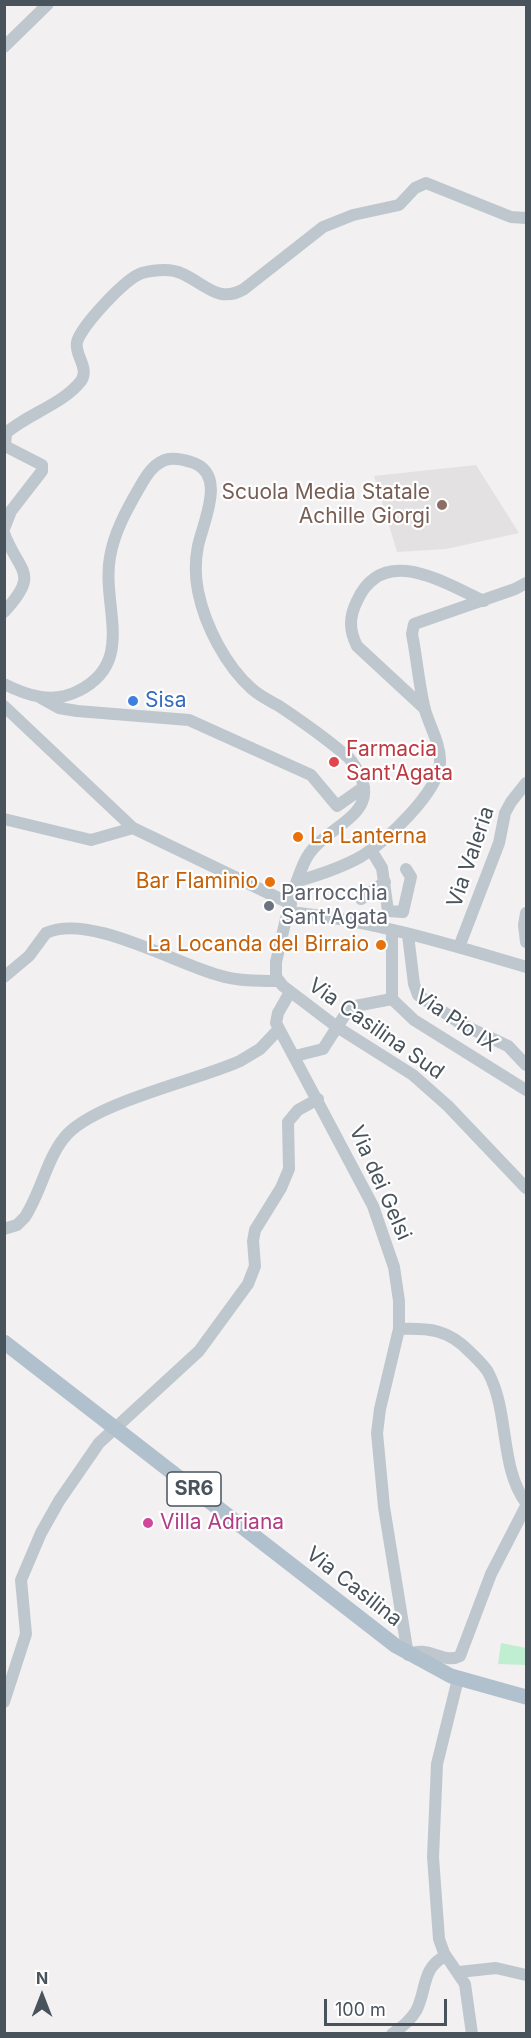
<!DOCTYPE html>
<html>
<head>
<meta charset="utf-8">
<style>
  body { margin:0 }
  #map { position:relative; width:531px; height:2038px; overflow:hidden; background:#f2f0f0; font-family:Inter,sans-serif }
  canvas { display:block }
  .frame { position:absolute; inset:0; border:6px solid #48535c; pointer-events:none }
  .north { position:absolute; left:12px; top:1966px; width:60px; height:60px; -webkit-text-stroke:4px #fff; paint-order:stroke; rotate:0deg; font-size:16px; font-weight:700; line-height:24px; text-align:center; color:#48535c }
  .north::after { content:''; display:block; margin:auto; width:21px; height:27px; background:#48535c; clip-path:polygon(50% 0,100% 100%,50% 72%,0 100%) }
  .scale { position:absolute; left:324px; top:1999px; width:123px; height:27px; box-sizing:border-box; border:3px solid #48535c; border-top:0; padding-left:8px; font-size:18px; line-height:21px; white-space:nowrap; color:#48535c; -webkit-text-stroke:4px #fff; paint-order:stroke }
</style>
</head>
<body>
<div id="map">
<canvas width="531" height="2038"></canvas>
<div class="frame"></div>
<div class="north">N</div>
<div class="scale">100 m</div>
</div>
<script>
const ctx = document.querySelector('canvas').getContext('2d');
ctx.lineJoin = 'round';
function paint(path, color) { ctx.fillStyle = color; ctx.fill(path, 'evenodd'); }
function strokePath(path, color, width, dash) { ctx.strokeStyle = color; ctx.lineWidth = width; ctx.lineCap = dash ? 'butt' : 'round'; ctx.setLineDash(dash || []); ctx.stroke(path); }
function label(font, color, halo, rows, align = 'center') {
  ctx.font = font + ' Inter,sans-serif'; ctx.lineWidth = 4.5; ctx.setLineDash([]); ctx.textBaseline = 'middle'; ctx.strokeStyle = halo; ctx.fillStyle = color; for (const [text, x, y, turn = 0] of rows) {
    ctx.save(); ctx.translate(x, y); ctx.rotate((+turn || 0) * Math.PI / 180); ctx.textAlign = isNaN(turn) ? turn : align; if (halo) ctx.strokeText(text, 0, 0); ctx.fillText(text, 0, 0); ctx.restore();
  }
}
const education = new Path2D(`
  M476,465l43,68 -73,16 -49,3 -23,-76z`);
const green = new Path2D(`
  M501,1643l25,5v17l-28,-1z`);
const minor = new Path2D(`
  M4,47l44,-43
  M4,529l7,-18 31,-40v-6l-37,-19 1,-13c23,-20 56,-28 75,-52 9,-13 -7,-26 -4,-39 4,-16 49,-64 65,-69 12,-3 29,-5 41,1 22,10 36,30 61,15l79,-62 30,-12 46,-10 16,-17 11,-5 85,34 15,1
  M4,533c15,40 37,39 0,79
  M4,684c24,12 49,20 74,7 59,-29 23,-85 32,-134 4,-24 16,-46 28,-67 7,-12 15,-28 31,-31 7,-1 16,1 22,3 37,11 12,60 7,84 -3,15 -3,30 0,45 7,35 28,75 54,98 8,7 18,12 27,17 24,16 48,33 70,52 47,59 -28,64 -45,105 -14,31 -20,66 -28,99v15l7,9 54,41 76,48 35,31 78,82
  M41,698l18,10 18,3 112,9 122,55 26,31 27,-19
  M4,706l129,122 158,76
  M425,709l-68,-63c-8,-16 -8,-29 0,-45 26,-58 87,-18 127,0
  M4,819l87,21 42,-12
  M371,850l11,18 6,43 15,1 8,-35 -5,-8
  M298,881c21,-6 45,-14 64,-25 24,-15 76,-63 78,-93 1,-18 -10,-36 -15,-53 -6,-24 -8,-51 -13,-76l2,-10 101,-35 11,-6
  M361,899l24,-17
  M289,912c81,8 160,32 237,55
  M526,913l-2,12 2,17
  M392,932v67l22,21 112,70
  M408,935l6,49 4,11 45,30 45,21 18,19
  M459,947l40,-104 6,-30 6,-11 15,-19
  M4,977l25,-21 17,-23c43,-20 128,30 172,42 19,6 40,6 60,6
  M290,992l-12,21 -2,10 97,183 21,61 5,34v28l-19,80 -3,24 7,74 24,148c19,-11 36,10 52,1l31,-82 35,-68
  M295,1056l28,-7 27,-42 42,-8
  M4,1229l13,-4 8,-8c16,-25 22,-58 39,-79 27,-35 132,-57 176,-77l20,-12 19,-20
  M399,1329c30,-1 49,0 71,23 6,6 13,12 18,20 22,41 11,94 38,131
  M458,1679l-21,85 -4,93 6,82 5,14 21,31 7,50
  M4,1702l22,-68 -5,-54 20,-47 18,-32 40,-58 100,-92 49,-67 7,-18 -2,-25 2,-11 26,-42 8,-19 -1,-47 10,-12 20,-11
  M459,1972l37,-4 30,7
  M392,2034c9,-6 18,-13 24,-23 11,-20 5,-44 30,-55`);
const major = new Path2D(`
  M4,1342l392,304 55,30 75,21`);
const markers = [
  [442,505,6,"#8d6e63"],
  [133,701,6,"#3f7fe0"],
  [334,762,6,"#e0444e"],
  [298,837,6,"#e8710a"],
  [270,882,6,"#e8710a"],
  [269,906,6,"#6b7280"],
  [381,945,6,"#e8710a"],
  [148,1523,6,"#d1479c"]
];
const shields = [
  [194,1489,54]
];
const shieldNames = [
  ["SR6",194,1489]
];
const educationNames = [
  ["Scuola Media Statale",430,493],
  ["Achille Giorgi",430,517]
];
const shopNames = [
  ["Sisa",145,701]
];
const healthNames = [
  ["Farmacia",346,750],
  ["Sant'Agata",346,774]
];
const foodNames = [
  ["La Lanterna",310,837,"left"],
  ["Bar Flaminio",258,882],
  ["La Locanda del Birraio",369,945]
];
const streetNames = [
  ["Via Valeria",471,857,-71],
  ["Via Pio IX",456,1021,34],
  ["Via Casilina Sud",376,1029,35],
  ["Via dei Gelsi",380,1183,66],
  ["Via Casilina",354,1587,38]
];
const worshipNames = [
  ["Parrocchia",281,894],
  ["Sant'Agata",281,918]
];
const hotelNames = [
  ["Villa Adriana",160,1523]
];
paint(education, '#e3e1e1');
paint(green, '#c0eed0');
strokePath(minor, '#bec7ce', 12);
strokePath(major, '#b0c0cd', 15);
for (const [x, y, r, color] of markers) { const dot = new Path2D(); dot.arc(x, y, r, 0, 2 * Math.PI); ctx.fillStyle = color; ctx.fill(dot); strokePath(dot, '#fff', 2); }
for (const [x, y, w] of shields) { const box = new Path2D(); box.roundRect(x - w / 2, y - 17, w, 34, 4.5); ctx.fillStyle = '#fff'; ctx.fill(box); strokePath(box, '#48535c', 1.5); }
label('bold 20px', '#48535c', null, shieldNames);
label('21px', '#785e54', '#fff', educationNames, 'right');
label('21px', '#366cbe', '#fff', shopNames, 'left');
label('21px', '#be3a42', '#fff', healthNames, 'left');
label('21px', '#c56008', '#fff', foodNames, 'right');
label('21px', '#48535c', '#fff', streetNames);
label('21px', '#5b616d', '#fff', worshipNames, 'left');
label('21px', '#b23c85', '#fff', hotelNames, 'left');
</script>
</body>
</html>
